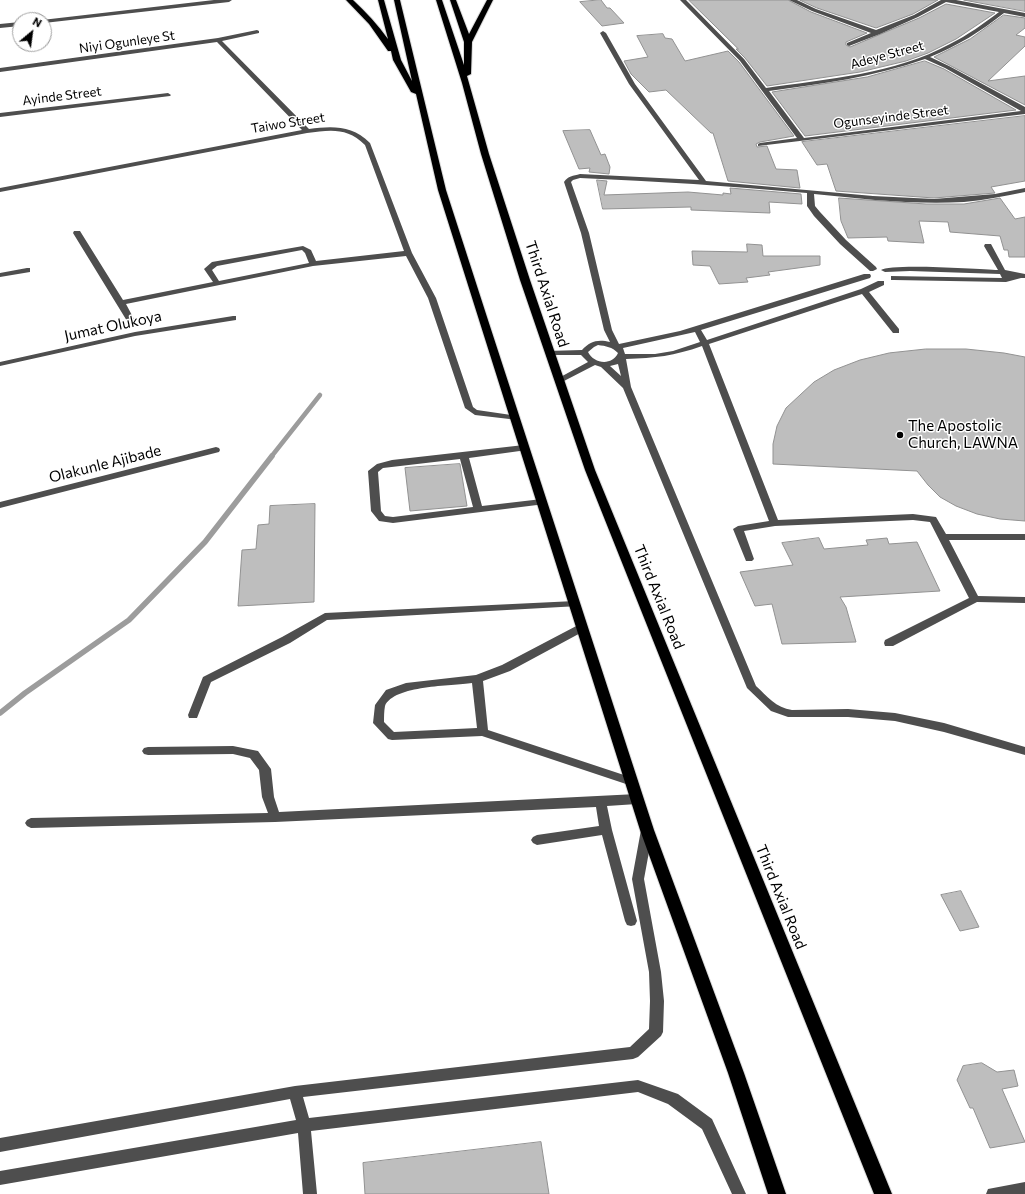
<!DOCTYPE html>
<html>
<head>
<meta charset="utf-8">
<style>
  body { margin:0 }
  #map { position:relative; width:1025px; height:1194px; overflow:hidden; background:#fff; font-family:Commissioner,sans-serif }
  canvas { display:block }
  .north { position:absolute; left:12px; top:12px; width:40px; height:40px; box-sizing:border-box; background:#fff; border:1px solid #999; border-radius:50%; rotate:29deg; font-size:11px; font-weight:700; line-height:16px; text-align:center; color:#000 }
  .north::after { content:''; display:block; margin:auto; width:14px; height:18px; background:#000; clip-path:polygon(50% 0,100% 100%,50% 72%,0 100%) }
</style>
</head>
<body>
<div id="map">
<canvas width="1025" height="1194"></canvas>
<div class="north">N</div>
</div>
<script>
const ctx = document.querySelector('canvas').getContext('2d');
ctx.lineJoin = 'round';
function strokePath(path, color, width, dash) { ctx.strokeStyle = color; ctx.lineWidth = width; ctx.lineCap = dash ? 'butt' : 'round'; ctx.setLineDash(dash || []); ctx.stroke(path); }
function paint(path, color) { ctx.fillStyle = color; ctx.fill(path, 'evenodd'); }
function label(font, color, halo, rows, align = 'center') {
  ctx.font = font + ' Commissioner,sans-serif'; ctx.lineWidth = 3; ctx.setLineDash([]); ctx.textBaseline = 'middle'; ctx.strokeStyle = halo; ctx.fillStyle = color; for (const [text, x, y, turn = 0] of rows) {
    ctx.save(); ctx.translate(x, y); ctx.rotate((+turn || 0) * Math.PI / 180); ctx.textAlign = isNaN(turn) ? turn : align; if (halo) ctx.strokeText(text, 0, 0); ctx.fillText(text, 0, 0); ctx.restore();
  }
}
const streamFar1 = new Path2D(`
  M271,457l49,-62`);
const stream = new Path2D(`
  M0,713l25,-20 104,-73 76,-78 67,-86`);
const building = new Path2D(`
  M601,0l6,8h3l14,15 -22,3 -22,-24z
  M689,0h99l23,12 56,21 -21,9v3l4,2 69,-29 27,-14 49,9 -39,26 -28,14 -22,8 -46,11 -93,14 -22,-28 -9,-9h2z
  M800,0h138l-25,14 -37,14 -59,-20z
  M964,0h61v11z
  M1004,15l21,3v10l-9,7 9,2v9l-37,35 37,-5v29l-91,-48 36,-18z
  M663,34l2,4 7,1 13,22 43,-10 11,11 55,74 -34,6 -4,2 1,3 10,-1 9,23 21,1 3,18 -72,-7 -15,-48h-2l-45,-43 -17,2 -18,-18 -7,-13 24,-4 -11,-21z
  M925,61l19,8 72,41 -211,26 -33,-44 95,-15z
  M1025,116v65l-34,6 4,6 -61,5 -98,-7 -9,-27 -10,1 -15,-23z
  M590,130l11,25 4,-1 5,13 -1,7 -20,-2 1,-4 -11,1 -16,-38z
  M597,180l10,1 -3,14 84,-3 35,3v-2l8,1 -1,-6 71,6 1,10 -33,-2 1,11 -79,-3v-3l-88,2z
  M839,198l87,6h38l36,-6 15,21 10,-2v40h-16l-1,-7h-4l-4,-14 -50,-4 -2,-10 -29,-1 5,22 -36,-2 -1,-4 -39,1 -7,-17z
  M747,244l15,1 1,11h57v9l-52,7 2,3 -24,3 2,4 -29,2 -9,-18 -17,-1 -1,-14 55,1z
  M926,349h40l38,4 21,4v164l-25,-2 -23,-5 -21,-8 -16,-9 -12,-12 -11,-14 -144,-7v-20l4,-18 9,-18 28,-26 20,-12 26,-10 29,-7z
  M460,464l7,42 -57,5 -5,-43z
  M315,504l-1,98 -76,4 4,-56 14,-1 2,-24 11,-1 1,-18z
  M819,538l5,11 44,-4 -2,-5 21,-2 2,6 28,-2 23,49 -100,6 6,10 10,35 -74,2 -10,-40 -17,2 -15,-34 53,-7 -11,-22z
  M961,891l18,36 -19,4 -19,-36z
  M982,1063l15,9 17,-2 4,16 -16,3 23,53 -35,6 -17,-40h-3l-13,-28 6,-14z
  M541,1142l8,52h-184l-2,-31z`);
const minor = new Path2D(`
  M214,0h18l-3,2 -185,21v-3h-2z
  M680,0h6l58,59 22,29c61,-9 129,-14 184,-44 18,-9 33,-20 49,-32l-53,-10 -28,15 -38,17 -31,12 -2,-1v-2l24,-10 -59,-22 -23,-11h8l19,9 60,21 38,-15 27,-15h15l69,13v4l-21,-4c-24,19 -45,32 -74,44l19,9 76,41v7l-267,32v-2l2,-1 37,-5 -57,-77zM925,59l20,9 76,43 -217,27 -35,-47c52,-7 105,-14 156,-32z
  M20,22v4l-20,2v-4z
  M257,30l2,1v2l-37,8 87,88c23,-3 43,-4 61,14l42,110 24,45 37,109 4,3 41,6 1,2 -1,2 -43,-5 -10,-7 -37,-110 -22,-42 -93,10 -187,38 9,17 -4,2 -4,-2 -54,-88 1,-2h6l43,69 90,-18 -9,-13 8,-7 91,-16 8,4 5,11 88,-10 -39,-106c-18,-18 -35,-15 -58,-12l-307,59v-4l302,-58 -85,-88 -217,30v-4l218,-30zM302,250l3,3 4,10 -90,18 -7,-11 5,-4z
  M603,31l3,2 29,51 71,97 167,15 61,3 61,-5 30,-6v4c-20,4 -40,8 -61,10 -50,3 -100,-3 -150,-8l1,12 5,6 26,28 30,27 1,2 -4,2h-3l-30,-27 -26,-28 -7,-10v-13c-76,-7 -151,-12 -227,-15l-7,2 -2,2 18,51 23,97 7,14 61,-13 184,-57h6l1,2 -1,2 -169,52 6,10 154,-51 17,-8h6v4l-15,7 30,37v4h-6l-31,-39 -153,50 69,176 135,-6 23,3 10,17h79v6h-76l29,56 47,1v6l-48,-1 -84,44h-8l-1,-3 1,-3 84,-42 -39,-76 -17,-2 -138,6 -31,5 10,28 -2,2h-6l-13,-32 5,-3 31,-5 -67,-175c-28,10 -47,12 -76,13l5,28 125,299c11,10 20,22 36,24l56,-1 47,4 49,10 81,24v8l-81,-23 -49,-11 -47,-4h-60l-17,-6 -24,-23 -124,-300 -22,-21 -6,-2 -33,17h-6l-1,-2 33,-18 -7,-7h-31l-4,-2 1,-2 35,-1c8,-9 16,-11 28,-8l-6,-12 -23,-97 -17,-51c4,-6 9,-6 16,-8l119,6 -70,-96 -29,-51zM695,332l5,10 -27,9 -18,3h-30l-2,-6zM598,345c8,1 14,2 20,8 -6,13 -24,11 -30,-1l6,-5zM618,364l3,12 -11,-10z
  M168,93l3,2 -1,1 -170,21v-4z
  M985,244h6l14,26 20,4v4h-4l-15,4 -112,-2h-3v-4l111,2 -2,-4 -90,-3 -25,1 -4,-2c9,-7 99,-1 117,0l-14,-24z
  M27,268h3v4l-30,5v-4z
  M233,316h3v4l-101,16 -135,30v-4l135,-30z
  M524,445l4,3 -1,2 -58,8 13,48 60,-7 3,1 2,2 -2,2 -152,19 -14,-2 -8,-10 -3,-40 9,-7 15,-4zM460,459l13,48 -80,10 -8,-1 -4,-5 -3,-39 5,-4z
  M216,447l3,1 1,2 -1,2 -219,56v-6z
  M575,601l5,3 -1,2 -252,14 -37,23 -79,39 -14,36h-8l-1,-3 15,-38 79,-40 43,-24z
  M582,623l4,1 1,3 -1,3 -76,41 -27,10 5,49 148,49 2,3 -2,3 -4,1 -150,-50 -90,4 -4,-1 -15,-16 2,-18 11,-15 20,-7 70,-8 26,-10zM472,683l5,45 -83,4 -10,-10c0,-5 0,-11 1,-16 9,-21 67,-20 87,-23z
  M233,746l25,5 13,18 3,28 5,15 358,-18 4,2 2,3 -2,3 -4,2 -30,2 5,24 25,91 -2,4 -4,1 -4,-1 -2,-4 -23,-86 -65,10 -4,-2 -2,-3 2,-3 4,-2 62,-9 -3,-19 -321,15 -244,6 -4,-2 -2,-3 2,-3 4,-2 237,-5 -6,-16 -3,-27 -9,-12 -17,-4 -85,1 -4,-1 -2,-3 2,-3 4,-1z
  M647,825l4,2 2,3 -9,49 17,93 3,29 -1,31 -2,4 -23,21 -5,2 -330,38 6,21 329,-38 40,14 34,25 34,75h-14l-30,-65 -34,-25 -30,-12 -327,39 6,63h-14l-5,-61 -298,52v-14l296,-51 -6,-21 -290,53v-14l295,-52 335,-39 19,-18 1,-28 -1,-29 -17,-93 9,-49 2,-3z
  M1025,1182v12h-39l2,-5z`);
const highway = new Path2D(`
  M346,0h7c13,12 25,25 35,39l-10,-39h6l17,60 11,21 -18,-81h6l46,190 41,127 167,513 90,243 42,121h-18l-40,-121 -88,-243 -202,-640 -22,-96 -5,-2 -18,-32 -2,-9h-3l-19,-27z
  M436,0h6l22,65v-23l-14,-42h6l13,34 18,-34h6l-21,42 -1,32 -4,2 22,78 41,126 65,190 297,724h-18l-289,-724 -65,-190 -39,-126 -19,-71z`);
const markers = [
  [900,435,4,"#000"]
];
const farStreetnames = [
  ["Niyi Ogunleye St",127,42,-8],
  ["Adeye Street",887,55,-15],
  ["Ayinde Street",62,96,-7],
  ["Ogunseyinde Street",891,117,-7],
  ["Taiwo Street",288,123,-9]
];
const streetNames = [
  ["Third Axial Road",547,294,72],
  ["Jumat Olukoya",113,326,-12],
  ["Olakunle Ajibade",105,464,-14],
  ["Third Axial Road",659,597,68],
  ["Third Axial Road",781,897,68]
];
const poiNames = [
  ["The Apostolic",908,426],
  ["Church, LAWNA",908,443]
];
strokePath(streamFar1, '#9c9c9c', 4.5);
strokePath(stream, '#9c9c9c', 5.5);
paint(building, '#bebebe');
strokePath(building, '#929292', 1);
strokePath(highway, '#dbdbdb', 2);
paint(minor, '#4e4e4e');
paint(highway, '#000');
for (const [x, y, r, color] of markers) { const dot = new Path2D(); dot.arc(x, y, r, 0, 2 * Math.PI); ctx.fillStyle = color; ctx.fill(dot); strokePath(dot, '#fff', 1.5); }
label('13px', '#000', '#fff', farStreetnames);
label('15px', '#000', '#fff', streetNames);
label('15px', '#000', '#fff', poiNames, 'left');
</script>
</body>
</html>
